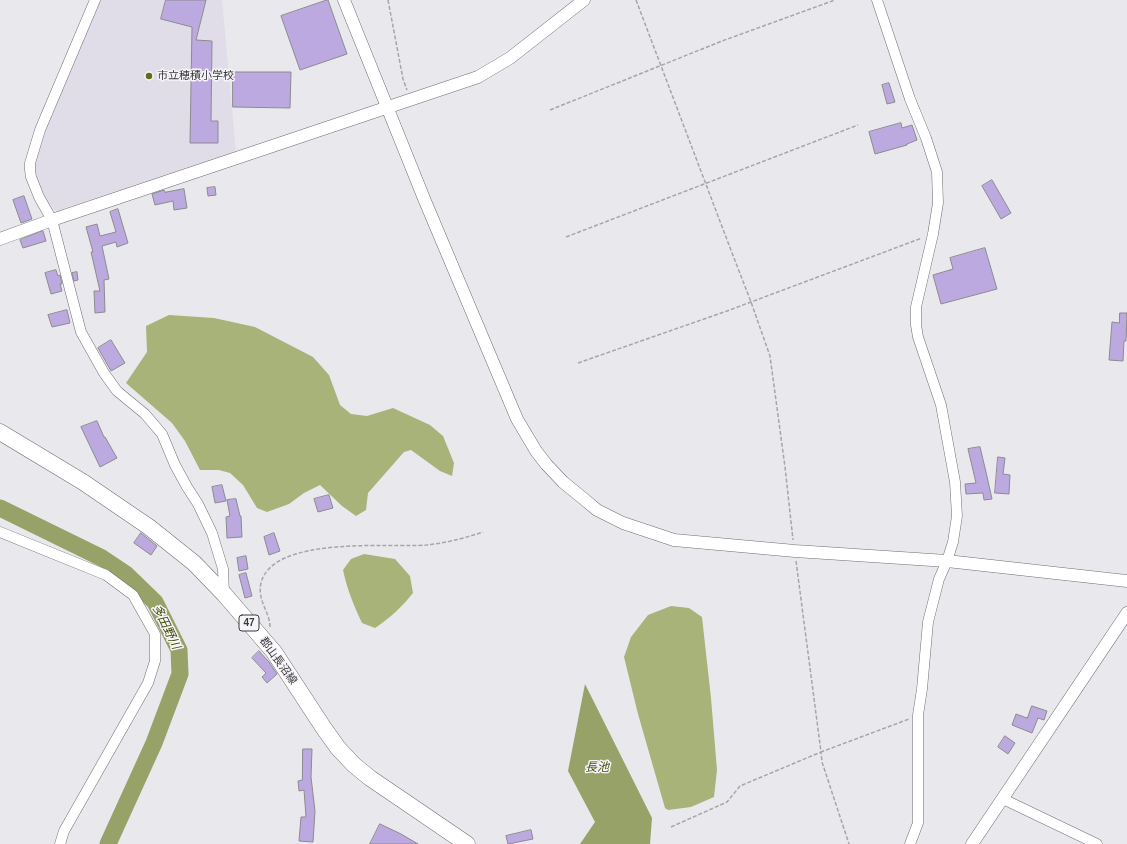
<!DOCTYPE html>
<html>
<head>
<meta charset="utf-8">
<style>
  body { margin:0 }
  canvas { display:block; background:#e9e8ed }
</style>
</head>
<body>
<canvas width="1127" height="844"></canvas>
<script>
const ctx = document.querySelector('canvas').getContext('2d');
ctx.lineJoin = 'round';
function paint(path, color) { ctx.fillStyle = color; ctx.fill(path, 'evenodd'); }
function strokePath(path, color, width, dash) { ctx.strokeStyle = color; ctx.lineWidth = width; ctx.lineCap = dash ? 'butt' : 'round'; ctx.setLineDash(dash || []); ctx.stroke(path); }
function label(font, color, halo, rows, align = 'center') {
  ctx.font = font + ' Helvetica,"Noto Sans JP",sans-serif'; ctx.lineWidth = 3; ctx.setLineDash([]); ctx.textBaseline = 'middle'; ctx.strokeStyle = halo; ctx.fillStyle = color; for (const [text, x, y, turn = 0] of rows) {
    ctx.save(); ctx.translate(x, y); ctx.rotate((+turn || 0) * Math.PI / 180); ctx.textAlign = isNaN(turn) ? turn : align; if (halo) ctx.strokeText(text, 0, 0); ctx.fillText(text, 0, 0); ctx.restore();
  }
}
const built = new Path2D(`
  M100,0h122l14,152 -180,59 -5,-2 -15,-30 -2,-10 2,-14z`);
const forest = new Path2D(`
  M169,315l45,3 41,9 58,30 16,18 11,30 11,9 16,2 26,-8 37,17 13,11 11,27 -2,13 -12,-5 -29,-21 -7,2 -36,41 -2,17 -10,6 -14,-10 -22,-21 -16,8 -15,11 -22,8 -10,-4 -14,-23 -13,-12 -11,-3h-19l-15,-29 -13,-18 -46,-40 21,-31 -1,-26z
  M364,554l31,5 15,17 3,17c-11,14 -23,25 -38,35l-13,-5c-8,-17 -15,-34 -19,-53l8,-11z
  M671,606l18,2 13,9 9,81 6,72 -3,27 -23,10 -23,3 -3,-2 -27,-94 -14,-57 7,-20 17,-22z`);
const water = new Path2D(`
  M585,684l67,134 -2,26h-70l15,-22 -27,-51z`);
const river = new Path2D(`
  M0,508l102,50 24,16 29,28 24,48 1,24 -26,69 -46,101`);
const building = new Path2D(`
  M166,0h40l-10,40 16,1 -1,80h7v22h-28l2,-116 -31,-8z
  M327,0h1l19,54 -47,16 -19,-54z
  M233,72h58l-1,36 -57,-1z
  M889,83l6,19 -8,2 -5,-19z
  M901,123l1,5 10,-3 5,15 -10,4v1l-32,9 -6,-22z
  M992,180l19,33 -10,6 -19,-33z
  M215,187l1,8 -8,1 -1,-8z
  M184,189l3,19 -13,2 -1,-9 -18,4 -3,-11 12,-4 1,2z
  M24,196l8,23 -11,4 -8,-23z
  M118,209l10,34 -11,4 -1,-5 -14,4 7,33 -5,1 1,32 -10,1 -1,-22h6l-9,-39h2l-7,-25 11,-3 3,12 16,-4 -6,-20z
  M43,231l3,10 -23,7 -3,-8z
  M985,248l12,41 -56,15 -8,-29 20,-6 -3,-11z
  M56,270l2,6 2,-1 2,9h-2l2,7 -11,3 -6,-21z
  M77,272l1,8 -4,1 -2,-8z
  M67,310l3,13 -18,4 -4,-12z
  M1120,313h7l-1,28h-2l-1,20 -14,-1 3,-38 7,1z
  M111,340l14,23 -14,8 -13,-23z
  M97,421l7,16h1l12,21 -17,9 -19,-40z
  M980,447l6,25 6,27 -8,1 -1,-7 -17,1 -1,-10 11,-1 -8,-34z
  M998,457l7,1 -2,16 7,1 -1,19 -14,-1z
  M222,485l4,16 -11,2 -3,-16z
  M329,495l4,13 -15,4 -4,-13z
  M236,499l4,17h1l1,21 -15,1 -1,-21 4,-1 -3,-16z
  M141,533l16,13 -6,9 -17,-12z
  M274,533l6,18 -11,4 -5,-18z
  M246,556l2,13 -9,2 -2,-13z
  M246,573l6,23 -7,2 -6,-23z
  M259,651l10,11 8,12 -10,9 -5,-6 4,-4 -14,-15z
  M1032,706l15,5 -3,9 -6,-2 -6,15 -20,-8 4,-11 11,4z
  M1005,736l10,7 -7,11 -10,-7z
  M303,749h9l-1,28 4,34 -2,31 -14,-1 2,-24h5l-2,-27 -5,1 -1,-10 4,-1z
  M380,824l21,10 17,10h-48z
  M531,830l2,9 -25,5 -2,-8z`);
const path = new Path2D(`
  M388,0l15,79 4,11
  M636,0l93,245 22,57 19,54 15,111 8,73
  M550,110l172,-69 113,-41
  M566,237l292,-112
  M578,363l149,-52 195,-73
  M796,561l25,191 88,-33
  M270,627c0,-15 -13,-26 -9,-44 12,-48 129,-35 166,-38 19,-2 38,-7 56,-13
  M671,827l56,-25 13,-16 81,-34 1,10 27,82`);
const minor = new Path2D(`
  M95,0l-55,130 -10,33v7l1,7 8,20 13,23 29,112 23,41 13,18 28,23 17,20 13,31 12,22 11,17 14,29 11,36 1,25
  M877,0l33,99 16,39 11,34 1,31 -5,31 -17,73v18l2,12 23,68 14,77 2,34 -4,26 -6,19 -8,18 -11,43 -6,67 -4,26v108l-8,21
  M0,532l106,43 27,20 22,39v27l-7,22 -84,148 -4,13
  M1003,799l94,45`);
const tertiary = new Path2D(`
  M344,0l81,201 92,218 19,32 10,13 17,18 22,18 12,10 26,13 51,17 121,11 152,10 180,20
  M0,239l52,-19 426,-143 32,-19 74,-58
  M972,844l155,-231`);
const primary = new Path2D(`
  M0,432l83,50 66,45 45,36 30,31 50,58 49,75 15,21 16,17 16,13 97,66`);
const markers = [
  [149,76,4,"#616c15"]
];
const shields = [
  [249,623,20]
];
const shieldNames = [
  ["47",249,623]
];
const poiNames = [
  ["市立穂積小学校",157,76]
];
const streetNames = [
  ["郡山長沼線",278,661,54]
];
const waterNames = [
  ["多田野川",166,627,64],
  ["長池",597,768]
];
paint(built, '#e0dde9');
paint(forest, '#a8b37a');
paint(water, '#97a268');
strokePath(river, '#97a268', 17);
paint(building, '#bca9e0');
strokePath(building, '#8c8b8f', 1);
strokePath(minor, '#6f6e72', 11);
strokePath(tertiary, '#6f6e72', 13);
strokePath(primary, '#6f6e72', 17);
strokePath(path, '#a6a5a8', 1.5, [4, 2]);
strokePath(minor, '#fff', 10);
strokePath(tertiary, '#fff', 12);
strokePath(primary, '#fff', 16);
for (const [x, y, r, color] of markers) { const dot = new Path2D(); dot.arc(x, y, r, 0, 2 * Math.PI); ctx.fillStyle = color; ctx.fill(dot); strokePath(dot, '#f7f5fa', 1.5); }
for (const [x, y, w] of shields) { const box = new Path2D(); box.roundRect(x - w / 2, y - 8, w, 16, 3); ctx.fillStyle = '#f7f5fa'; ctx.fill(box); strokePath(box, '#39383a', 1); }
label('bold 10px', '#39383a', null, shieldNames);
label('11px', '#39383a', '#f7f5fa', poiNames, 'left');
label('11px', '#39383a', '#f7f5fa', streetNames);
label('italic 12px', '#454e09', '#f7f5fa', waterNames);
</script>
</body>
</html>
